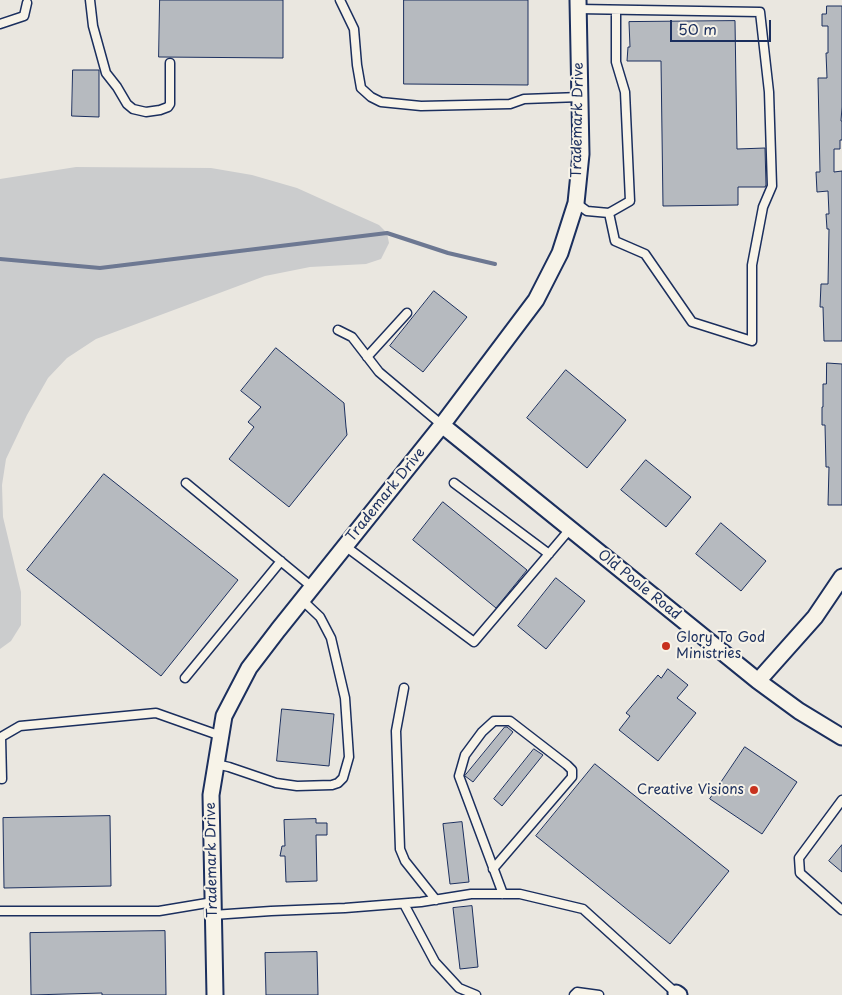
<!DOCTYPE html>
<html>
<head>
<meta charset="utf-8">
<style>
  body { margin:0 }
  #map { position:relative; width:842px; height:995px; overflow:hidden; background:#eae7e0; font-family:"Playpen Sans",sans-serif }
  canvas { display:block }
  .scale { position:absolute; left:670px; top:20px; width:101px; height:22px; box-sizing:border-box; border:2px solid #1b2f5e; border-top:0; padding-left:6px; font-size:15px; line-height:18px; white-space:nowrap; color:#1b2f5e; -webkit-text-stroke:4px #f7f3e8; paint-order:stroke }
</style>
</head>
<body>
<div id="map">
<canvas width="842" height="995"></canvas>
<div class="scale">50 m</div>
</div>
<script>
const ctx = document.querySelector('canvas').getContext('2d');
ctx.lineJoin = 'round';
function paint(path, color) { ctx.fillStyle = color; ctx.fill(path, 'evenodd'); }
function strokePath(path, color, width, dash) { ctx.strokeStyle = color; ctx.lineWidth = width; ctx.lineCap = dash ? 'butt' : 'round'; ctx.setLineDash(dash || []); ctx.stroke(path); }
function label(font, color, halo, rows, align = 'center') {
  ctx.font = font + ' "Playpen Sans",sans-serif'; ctx.lineWidth = 4; ctx.setLineDash([]); ctx.textBaseline = 'middle'; ctx.strokeStyle = halo; ctx.fillStyle = color; for (const [text, x, y, turn = 0] of rows) {
    ctx.save(); ctx.translate(x, y); ctx.rotate((+turn || 0) * Math.PI / 180); ctx.textAlign = isNaN(turn) ? turn : align; if (halo) ctx.strokeText(text, 0, 0); ctx.fillText(text, 0, 0); ctx.restore();
  }
}
const green = new Path2D(`
  M76,167l135,1 41,7 45,13 82,37 8,8 2,10 -8,16 -15,5 -56,3 -45,9 -169,63 -29,19 -19,20 -21,37 -21,44 -4,26 1,32 18,75v33l-10,16 -11,8v-470z`);
const stream = new Path2D(`
  M0,259l100,9 287,-35 61,20 47,11`);
const building = new Path2D(`
  M160,0h123v58l-124,-1z
  M404,0h124v85l-124,-1z
  M827,6h15v101l-1,14h1v19h-2v9h-6v23l8,-1v170h-18l-1,-34h-3l1,-23h7l1,-55h-2l-1,-15h3l-1,-23 -11,1 -1,-20h4l-2,-94h9l-1,-25h2v-27h-6v-12h4z
  M735,21l2,128 28,-1 1,37 -1,2h-27v18l-75,1 -2,-145h-34l1,-14h2l-1,-25z
  M73,70h26v47l-27,-1z
  M434,291l33,26 -44,55 -33,-26z
  M276,348l68,55 2,24 1,8 -58,72 -60,-48 25,-32 -6,-5 13,-15 -20,-16z
  M827,363l15,1v141h-14l1,-38h-3l-1,-42h-3v-18h1v-23h3z
  M566,370l60,50 -39,48 -60,-50z
  M646,460l45,37 -25,30 -45,-37z
  M104,474l134,106 -77,96 -134,-106z
  M443,502l84,68 -31,38 -83,-68z
  M721,523l45,38 -25,30 -45,-37z
  M556,578l29,23 -39,48 -28,-23z
  M668,669l20,16 -11,13 19,15 -38,48 -39,-31 11,-14 -4,-3 32,-38 3,3z
  M282,709l52,5 -5,52 -52,-5z
  M505,727h2l6,5 -40,50 -8,-6z
  M745,747l52,35 -35,52 -52,-35z
  M534,749l9,6 -41,51 -8,-7z
  M595,764l134,107 -59,73 -134,-108z
  M110,816l1,70 -107,2 -1,-70z
  M316,819v4h11v12h-11l1,46 -31,1 -1,-26h-5l2,-10h3l-1,-26z
  M462,822l7,60 -19,2 -7,-60z
  M842,845v27l-13,-11z
  M472,906l6,61 -18,2 -7,-61z
  M165,931l1,64h-64v-2l-71,2 -1,-62z
  M317,952l1,43h-52l-1,-42z`);
const lane = new Path2D(`
  M90,0l3,26 13,47 11,14 10,17 6,5 13,3 14,-2 8,-3 2,-3v-41
  M340,0l14,29 3,36 4,23 10,9 10,5 40,4 89,-2 14,-5 56,-2
  M0,24l24,-8 3,-13
  M576,203l11,8 22,2 6,28 30,13 47,68 60,19v-76l11,-58 9,-21 -3,-94 -9,-80 -182,-3
  M609,213l21,-12 -5,-109 -9,-30v-52
  M338,330l14,7 27,35 63,53
  M367,357l40,-44
  M186,483l126,104
  M454,483l95,71
  M345,546l129,96 96,-113
  M185,678l96,-117
  M404,688l-8,43 4,118 5,12 31,39
  M216,764l13,3 47,16 21,3 35,-1 6,-2 5,-5 6,-21 -4,-59 -14,-60 -11,-21 -18,-17
  M2,779l-1,-42 19,-11 136,-13 65,23
  M842,800l-43,58 1,15 42,37
  M493,869l79,-92v-7l-5,-5 -57,-44h-16l-12,11 -17,23 -6,21 44,118
  M404,904l31,58 24,26 17,7
  M0,911h159l54,-9
  M213,915l58,-4 74,-3 76,-6 50,-8h49l63,15 93,84
  M574,995l3,-3 22,3`);
const street = new Path2D(`
  M442,425l316,256 41,30 43,26
  M758,681l57,-64 27,-40
  M676,993l3,2
  M215,995l-4,-200 13,-79 25,-48 29,-38 164,-205 94,-125 24,-47 16,-50 5,-49 -3,-154`);
const markers = [
  [666,646,5,"#c8321e"],
  [754,790,5,"#c8321e"]
];
const streetNames = [
  ["Trademark Drive",578,120,-89],
  ["Trademark Drive",386,495,-51],
  ["Old Poole Road",639,585,39],
  ["Trademark Drive",212,860,-91]
];
const poiNames = [
  ["Glory To God",676,638],
  ["Ministries",676,654],
  ["Creative Visions",744,790,"right"]
];
paint(green, '#cbcccd');
strokePath(stream, '#6d7892', 4);
paint(building, '#b6babf');
strokePath(building, '#1b2f5e', 1);
strokePath(lane, '#1b2f5e', 11);
strokePath(street, '#1b2f5e', 19);
strokePath(lane, '#f7f3e8', 8);
strokePath(street, '#f7f3e8', 15);
for (const [x, y, r, color] of markers) { const dot = new Path2D(); dot.arc(x, y, r, 0, 2 * Math.PI); ctx.fillStyle = color; ctx.fill(dot); strokePath(dot, '#f7f3e8', 2); }
label('14px', '#1b2f5e', '#f7f3e8', streetNames);
label('14px', '#1b2f5e', '#f7f3e8', poiNames, 'left');
</script>
</body>
</html>
